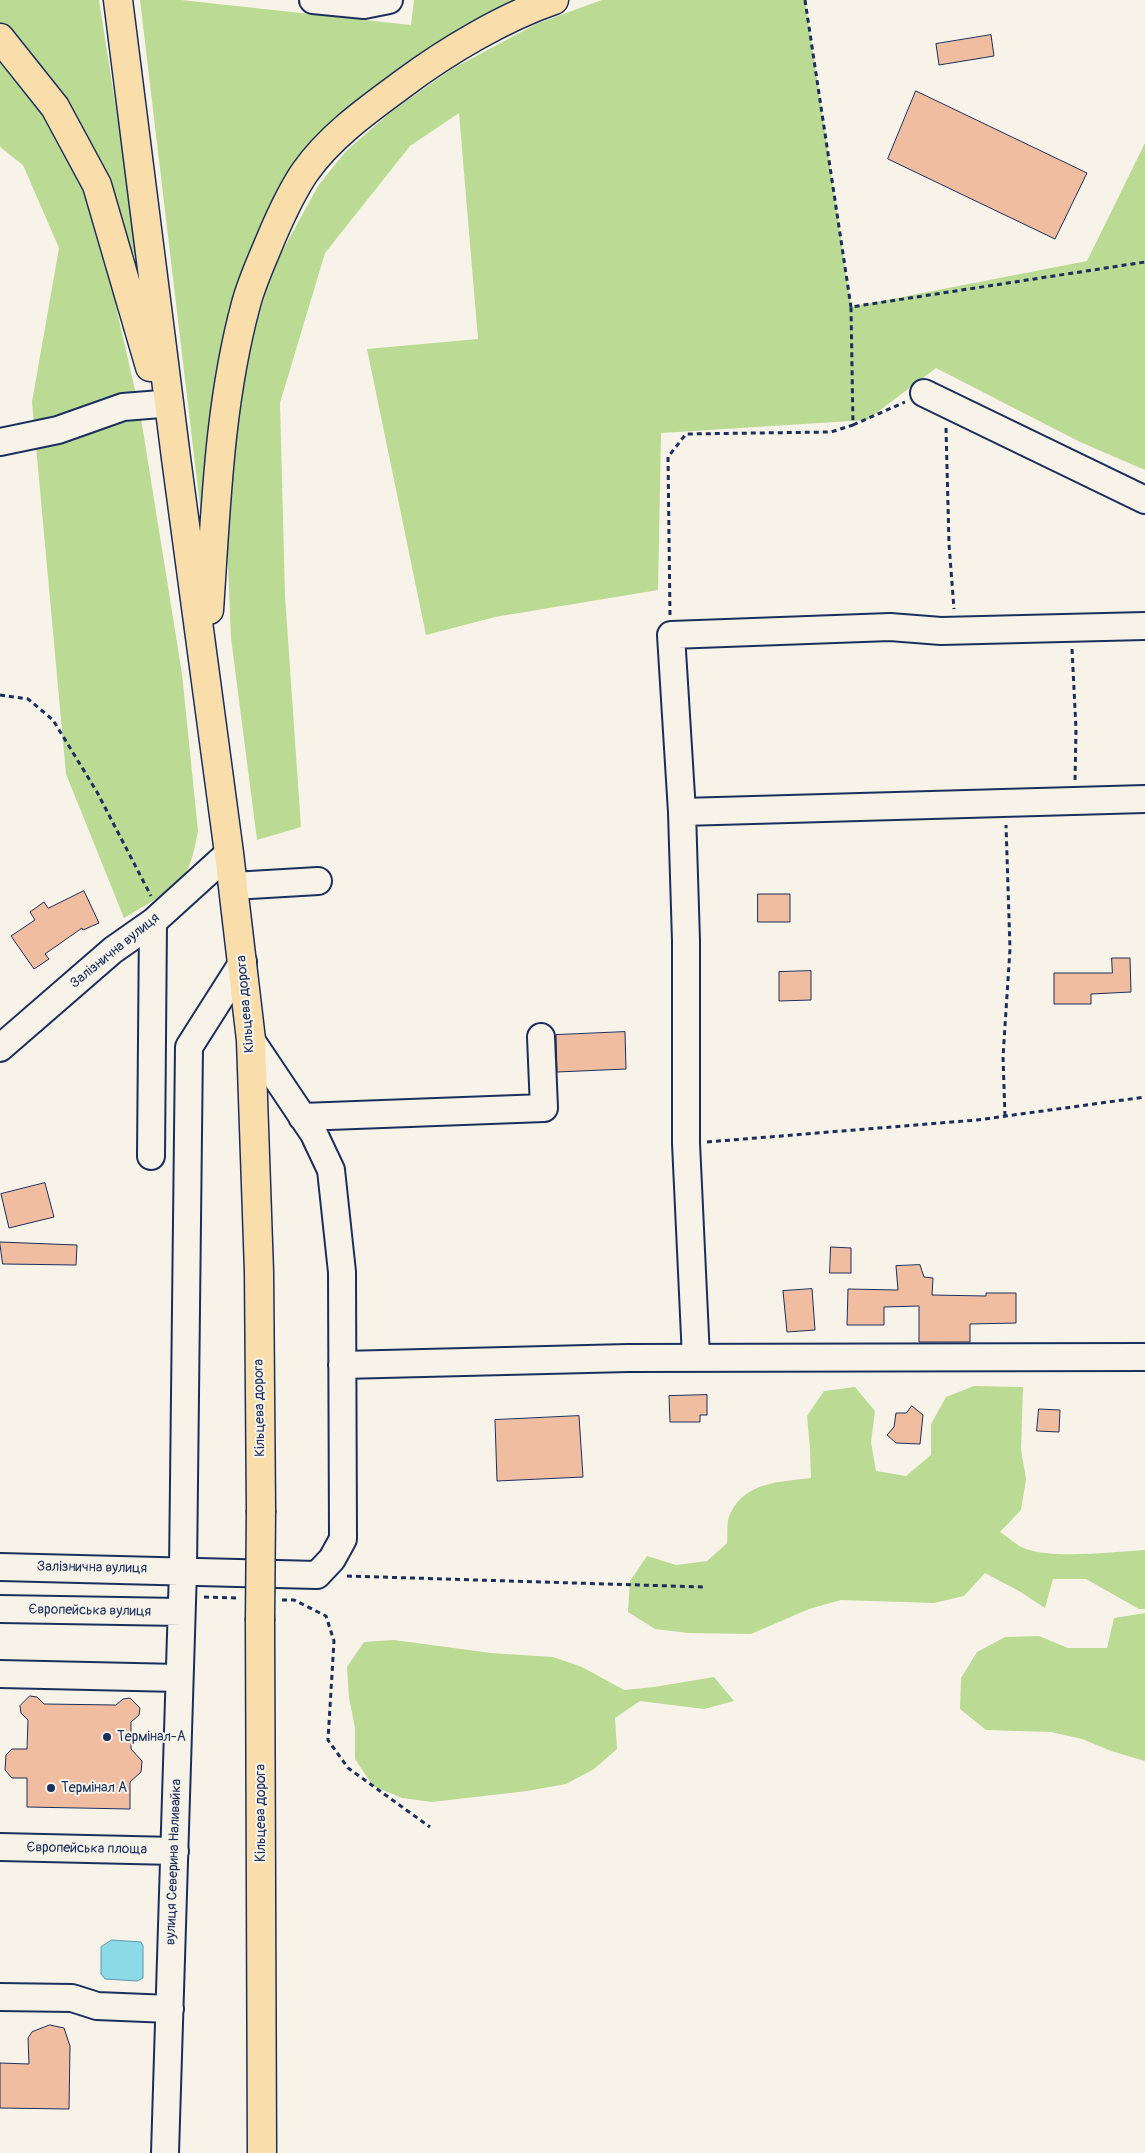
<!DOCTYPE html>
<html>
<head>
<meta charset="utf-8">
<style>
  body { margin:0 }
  canvas { display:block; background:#f7f3e8 }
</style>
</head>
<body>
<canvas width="1145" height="2153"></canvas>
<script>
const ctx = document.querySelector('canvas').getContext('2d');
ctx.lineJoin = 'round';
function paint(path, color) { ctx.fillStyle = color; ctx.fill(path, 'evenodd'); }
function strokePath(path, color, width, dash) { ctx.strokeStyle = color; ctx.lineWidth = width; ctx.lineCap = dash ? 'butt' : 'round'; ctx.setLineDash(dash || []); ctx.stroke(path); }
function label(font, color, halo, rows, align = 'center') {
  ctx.font = font + ' Pangolin,sans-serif'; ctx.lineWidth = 4; ctx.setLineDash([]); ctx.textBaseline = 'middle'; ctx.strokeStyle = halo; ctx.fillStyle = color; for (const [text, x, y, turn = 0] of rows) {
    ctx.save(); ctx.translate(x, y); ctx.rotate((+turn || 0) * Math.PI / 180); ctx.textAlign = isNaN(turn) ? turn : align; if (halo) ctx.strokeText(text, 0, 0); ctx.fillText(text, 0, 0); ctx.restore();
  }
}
const green = new Path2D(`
  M0,0h99l43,276 -38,-99 -95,-145 -9,-8z
  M140,0h41l230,25 3,-25h113l-237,172 -87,359z
  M602,0h203l46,307 236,-46 58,-118v327l-65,-28 -144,-74 -69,52 -206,13 -3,157 -163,27 -69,18 -59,-286 111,-10 -19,-226 -49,33 -85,107 -45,150 5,193 16,231 -44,13 -26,-202 -5,-121 16,-137 17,-65 14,-47 45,-82 27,-34 47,-41 60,-42 84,-45z
  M0,54l29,36 46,75 24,67 41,180 42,262 16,157c-3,15 -6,35 -16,47 -15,17 -39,28 -58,40l-58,-144 -34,-372 27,-154 -36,-83 -23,-18z
  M974,1386l49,1 -2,62 5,30 -5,31 -21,22c8,5 17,14 26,17 29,10 87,3 119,1v59h-6l-53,-30h-33l-8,29 -26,-17 -34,-18 -21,23 -30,7 -93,-3 -32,9 -58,25 -63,-1 -33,-4 -27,-17 2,-31 17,-25 29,9 31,-4 20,-18c1,-9 -1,-24 4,-31 16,-31 50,-30 80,-34l-1,-30 -3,-32 17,-25 31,-4 20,24 -4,31 5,29 30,5 25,-21v-31l15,-27z
  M1145,1613v148l-34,-10 -29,-12 -31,-7 -65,-2 -26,-21 1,-31 16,-26 28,-15 34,-1 29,12h39l7,-30z
  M394,1640l97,13 62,4 29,10 42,23 30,-3 60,-10 20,24 -30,8 -64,-8 -25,17 2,31 -23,20 -28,15 -39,7 -95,11 -30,-4 -29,-12 -18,-27v-31l-6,-30 -2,-31 17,-25z`);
const water = new Path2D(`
  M112,1940l29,2 2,4v32l-6,3 -32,-2 -4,-5v-27z`);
const building = new Path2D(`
  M991,35l3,21 -55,9 -3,-21z
  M916,91l171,82 -32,66 -167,-80z
  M84,891l15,32 -16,7 -1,-2 -37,26 4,5 -15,10 -23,-33 24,-16 -5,-8 14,-10 4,6z
  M758,894h32v28h-32z
  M1112,958h18l1,34 -40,2v10h-37v-31h58z
  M811,971v29l-32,1v-29z
  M625,1032l1,37 -69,3 -1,-37z
  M45,1183l9,34 -45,11 -8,-34z
  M0,1242l77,3 -1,20 -73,-1z
  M831,1247l20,1v25h-21z
  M920,1265l4,12 9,1 -1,17 54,1v-3h30v30l-46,1v18h-51v-36l-35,1v18h-37l1,-36 50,1 -2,-24z
  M812,1289l3,41 -28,2 -4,-41z
  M707,1395v20h-7v7h-30l-1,-26z
  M912,1406l11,9 -3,29 -24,-1 -9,-8 7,-8 2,-14h10z
  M1039,1409l21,1 -1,22 -22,-1z
  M579,1416l4,61 -86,4 -2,-61z
  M30,1696l7,1 7,7 72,1 7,-6 7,-1 10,10 -1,7 -8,7v27l11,12 -1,11 -11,10v27l-103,-2v-29h-15l-7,-8 1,-15 6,-6h15l1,-29 -7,-7 -1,-7z
  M50,2025l14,3 6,18 -1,63 -69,-1v-45l29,1 -1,-26 4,-6z`);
const path = new Path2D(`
  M805,0l46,307
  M853,425l52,-23
  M946,428l3,116 5,65
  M670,615l-2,-158 18,-23 145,-2 22,-7 -2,-118 294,-45
  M1072,649l4,80 -1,52
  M0,695l28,4 25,21 44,72 54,104
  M1005,1116l-2,-59 7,-108 -4,-124
  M707,1142l270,-22 168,-23
  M347,1576l357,11
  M204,1597l34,1
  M282,1600h12l32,16 8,25 -6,99 20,28 82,59`);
const minor = new Path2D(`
  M313,0l51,5 25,-5
  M924,393l221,107
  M0,442l58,-12 65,-23 38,-3
  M682,812l463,-13
  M233,886l85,-5
  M0,1048l113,-98 40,-28 76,-69
  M302,1117l242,-9 -3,-71
  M151,1156l2,-234
  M696,1358l-10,-215v-202l-4,-129 -11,-177 219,-8 51,4 204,-5
  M342,1365l286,-7 517,-1
  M0,1567l317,8 15,-16 11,-20 -1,-267 -11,-102 -17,-36 -63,-94
  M0,1609l181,3
  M0,1674l179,4
  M0,1847l175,4
  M0,1997l72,1 25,8 73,3
  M165,2153l18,-583 6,-523 54,-85`);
const highway = new Path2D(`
  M118,0l58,458 53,395 22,187 8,232 2,238
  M0,38l55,69 42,78 53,182
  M209,610c7,-103 10,-206 37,-306 6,-23 17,-46 26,-68 9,-21 20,-45 33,-64 25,-36 65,-64 99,-89 43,-32 100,-66 150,-83
  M260,1621l2,532`);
const highwayBridge = new Path2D(`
  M260,1621l1,-111`);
const markers = [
  [107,1737,5,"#1b2f5e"],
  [51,1788,5,"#1b2f5e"]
];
const streetNames = [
  ["Залізнична вулиця",115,951,-39],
  ["Кільцева дорога",246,1004,-95],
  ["Кільцева дорога",260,1408,-91],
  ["Залізнична вулиця",92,1568,1],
  ["Європейська вулиця",90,1611,1],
  ["Кільцева дорога",261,1813,-90],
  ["Європейська площа",87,1849,1],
  ["вулиця Северина Наливайка",174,1862,-88]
];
const poiNames = [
  ["Термінал-А",117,1737],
  ["Термінал А",61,1788]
];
paint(green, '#bbda93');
paint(water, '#8adbe5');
strokePath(water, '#5e96af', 1);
paint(building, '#f0bda1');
strokePath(building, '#1b2f5e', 1);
strokePath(minor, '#1b2f5e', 30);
strokePath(highway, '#1b2f5e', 31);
strokePath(path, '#1b2f5e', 3, [5, 4]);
strokePath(minor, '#f7f3e8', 26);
strokePath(highway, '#f9deab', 28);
strokePath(highwayBridge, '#1b2f5e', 31, []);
strokePath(highwayBridge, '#f9deab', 28);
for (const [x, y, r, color] of markers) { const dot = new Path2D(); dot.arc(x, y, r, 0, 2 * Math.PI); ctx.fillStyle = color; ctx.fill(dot); strokePath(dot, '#f7f3e8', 2); }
label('14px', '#1b2f5e', '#f7f3e8', streetNames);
label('14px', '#1b2f5e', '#f7f3e8', poiNames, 'left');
</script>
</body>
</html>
